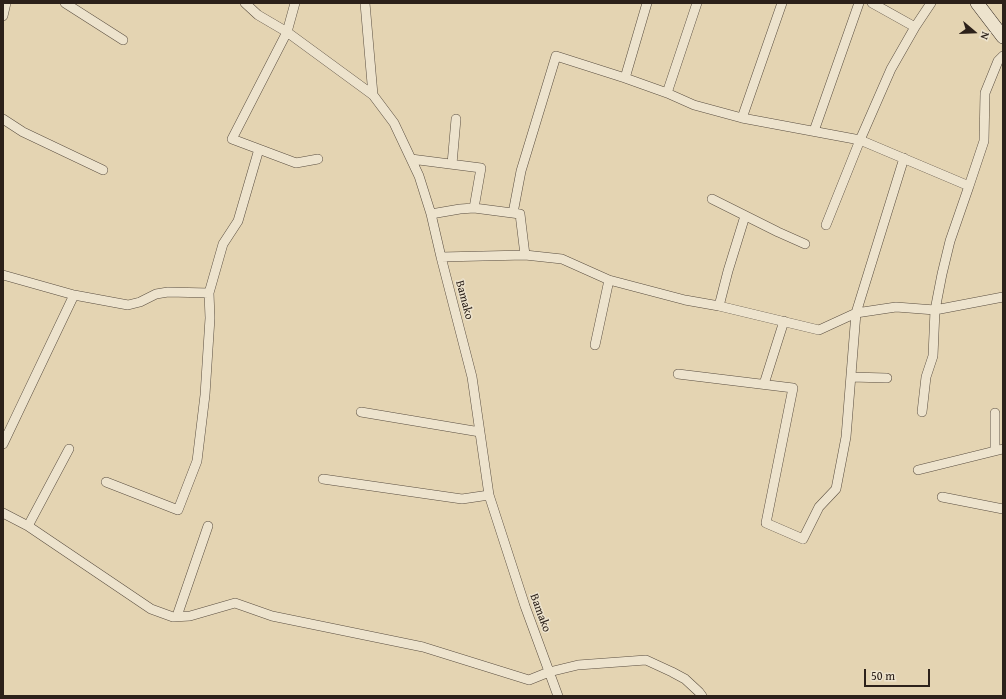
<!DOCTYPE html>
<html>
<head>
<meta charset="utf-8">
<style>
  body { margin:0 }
  #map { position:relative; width:1006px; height:699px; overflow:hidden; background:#e4d4b2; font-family:"Gentium Book Plus",serif }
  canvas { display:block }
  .frame { position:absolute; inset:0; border:4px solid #2c211a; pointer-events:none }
  .north { position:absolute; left:954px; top:12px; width:40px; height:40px; -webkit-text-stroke:3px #ede3cd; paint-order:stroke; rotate:109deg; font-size:11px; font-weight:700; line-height:16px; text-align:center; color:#2c211a }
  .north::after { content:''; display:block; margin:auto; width:14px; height:18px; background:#2c211a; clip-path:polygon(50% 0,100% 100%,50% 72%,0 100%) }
  .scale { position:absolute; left:864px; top:669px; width:66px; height:18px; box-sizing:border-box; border:2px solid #2c211a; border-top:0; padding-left:5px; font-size:12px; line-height:14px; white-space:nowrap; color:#2c211a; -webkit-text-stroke:3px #ede3cd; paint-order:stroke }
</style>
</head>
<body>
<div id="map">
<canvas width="1006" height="699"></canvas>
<div class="frame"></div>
<div class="north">N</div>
<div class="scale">50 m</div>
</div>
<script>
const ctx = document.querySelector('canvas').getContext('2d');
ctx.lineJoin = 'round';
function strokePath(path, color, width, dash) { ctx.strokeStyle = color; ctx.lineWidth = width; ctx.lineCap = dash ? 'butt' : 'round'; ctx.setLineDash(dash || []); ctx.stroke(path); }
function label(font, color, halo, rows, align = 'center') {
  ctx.font = font + ' "Gentium Book Plus",serif'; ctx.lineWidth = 3; ctx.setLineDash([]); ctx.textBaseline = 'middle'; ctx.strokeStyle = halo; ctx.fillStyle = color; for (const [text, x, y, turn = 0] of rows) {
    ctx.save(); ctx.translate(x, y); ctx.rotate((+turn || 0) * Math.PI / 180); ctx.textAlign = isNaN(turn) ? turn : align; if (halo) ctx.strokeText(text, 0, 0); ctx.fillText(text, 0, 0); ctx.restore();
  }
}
const street = new Path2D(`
  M65,3l58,37
  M245,3l13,12 29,17 86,63 21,28 25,53 12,38 10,43 31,120 17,118 36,111 33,90
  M295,3l-8,29 -55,107 64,24 22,-4
  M365,3l8,92
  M872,3l43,24
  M3,16l3,-13
  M625,78l22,-75
  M667,93l30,-90
  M742,118l40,-115
  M3,119l20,13 80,38
  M814,131l45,-128
  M411,159l70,9 -7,40
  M452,164l4,-45
  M712,199l66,33 27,12
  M513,213l8,-42 35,-115 69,22 42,15 27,12 48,13 118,22 109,46 15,-45 1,-48 13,-32 5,-5
  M431,214l29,-5 14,-1 46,6 5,41
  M826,225l34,-85 31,-71 24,-42 16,-24
  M441,257l84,-2 37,4 47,21 76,20 34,6 100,24 37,-17 40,-6 39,3 68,-13
  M3,275l71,20 54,10 12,-3 16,-8 12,-2 41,1
  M719,306l9,-35 17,-55
  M595,345l14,-65
  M678,374l115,14 -27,135 37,16 16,-32 17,-18 10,-52 10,-124 48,-155
  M851,377l36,1
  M764,384l20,-63
  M361,412l119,20
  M922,412l4,-35 7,-21 2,-46 7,-36 8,-33 19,-55
  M995,413v37
  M3,444l71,-149
  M918,470l85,-21
  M323,479l139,20 27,-4
  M106,482l72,28 19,-49 8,-66 5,-77 -1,-25 14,-49 15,-23 21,-72
  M942,497l61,12
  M3,513l25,13 123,83 22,8 17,-1 45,-13 37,13 151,31 106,33 20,-8 29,-7 68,-5 26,12 13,7 14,13 3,4
  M28,526l41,-77
  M177,616l31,-90`);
const secondary = new Path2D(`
  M977,3l26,34`);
const streetNames = [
  ["Bamako",464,300,75],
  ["Bamako",540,613,70]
];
strokePath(street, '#5a4e40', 10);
strokePath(secondary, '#2c211a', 14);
strokePath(street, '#ede3cd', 9);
strokePath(secondary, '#ede3cd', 13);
label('12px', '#2c211a', '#ede3cd', streetNames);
</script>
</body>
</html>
